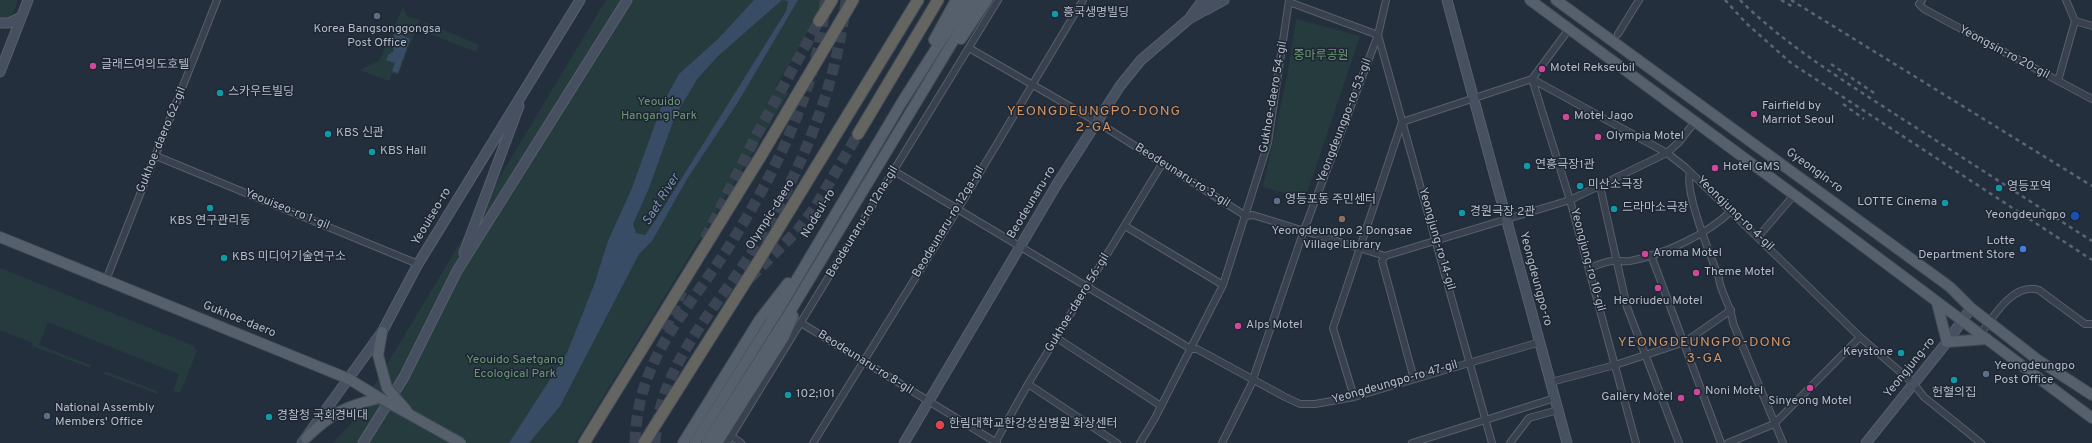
<!DOCTYPE html>
<html>
<head>
<meta charset="utf-8">
<style>
  body { margin:0 }
  canvas { display:block; background:#242f3d }
</style>
</head>
<body>
<canvas width="2092" height="443"></canvas>
<script>
const ctx = document.querySelector('canvas').getContext('2d');
ctx.lineJoin = 'round';
function paint(path, color) { ctx.fillStyle = color; ctx.fill(path, 'evenodd'); }
function strokePath(path, color, width, dash) { ctx.strokeStyle = color; ctx.lineWidth = width; ctx.lineCap = dash ? 'butt' : 'round'; ctx.setLineDash(dash || []); ctx.stroke(path); }
function label(font, color, halo, rows, align = 'center') {
  ctx.font = font + ' Overpass,"Noto Sans KR",sans-serif'; ctx.lineWidth = 3; ctx.setLineDash([]); ctx.textBaseline = 'middle'; ctx.strokeStyle = halo; ctx.fillStyle = color; for (const [text, x, y, turn = 0] of rows) {
    ctx.save(); ctx.translate(x, y); ctx.rotate((+turn || 0) * Math.PI / 180); ctx.textAlign = isNaN(turn) ? turn : align; if (halo) ctx.strokeText(text, 0, 0); ctx.fillText(text, 0, 0); ctx.restore();
  }
}
const green = new Path2D(`
  M0,0h18c-4,10 -6,20 -18,19z
  M606,0h221l-51,86 13,7 -214,350h-242l20,-22z
  M403,7l4,9 13,4 -22,55 -6,-2 -3,8 -29,-11 19,-9z
  M1296,19l64,17 -55,163 -42,-12 25,-115z
  M425,22l54,23 -3,7 -54,-21z
  M0,268l194,78 3,5 -17,42 -7,-2 6,-17 -131,-52 -9,23 51,20 1,3 -59,-22 1,-3 -33,-13z
  M105,371l52,20 1,3 -54,-20z`);
const water = new Path2D(`
  M754,0h28l-64,56 -20,22 -23,38 -26,72 -16,36 3,9 9,2 10,-14 135,-216 -2,-4 -6,-1h16l-60,102 -51,77 -35,62 -13,13 -79,152 -31,37h-20l58,-90 27,-68 14,-44 24,-53 30,-83 17,-31 39,-35z
  M398,33l12,6 -12,34 -6,-2 3,-8 -9,-3 2,-5 6,-4 -3,-9 3,-7z`);
const stream = new Path2D(`
  M788,9l2,-9`);
const trunkTunnel = new Path2D(`
  M705,239l53,-107 61,-111
  M750,278l47,-47 17,-22 44,-75
  M665,330l17,-39
  M635,443c2,-87 55,-134 98,-203 43,-69 87,-157 92,-240
  M655,443c4,-83 68,-140 107,-207 42,-73 75,-152 84,-236`);
const minor = new Path2D(`
  M1922,0l-3,4 5,5 168,90
  M1289,2l89,33 114,408
  M2075,21l17,5
  M1618,34l21,-34
  M969,48l128,74 149,94 7,-1 132,41 185,-56 97,-47 12,-11 15,-19
  M1532,79l135,74 19,15 174,169 53,46 11,14 57,46
  M1532,79l38,121 66,243
  M1532,79l37,-50
  M2058,81l17,-60 -9,-21
  M156,156l262,108
  M894,171l297,178h6l88,48 15,7h15l39,-7 186,-55
  M1690,172c-6,20 21,84 29,106 0,12 13,29 14,45l50,120
  M1600,186l27,121 52,136
  M1125,226l98,59
  M1758,237l36,-42
  M1651,255l70,188
  M1385,256l-3,5 32,118
  M1589,268c7,-2 15,-6 23,-7 6,-1 12,1 18,0 33,-6 78,-27 101,-50
  M106,280l111,-280
  M801,323l196,120
  M1980,335c13,-18 33,-53 59,-45l46,34h7
  M1057,338l104,68
  M1551,382l64,-17 70,-23 46,-32
  M1028,384l89,59
  M1354,397l-21,-69 69,-206 130,-43
  M731,436l10,7
  M727,443l271,-443
  M813,443l145,-234 125,-209
  M995,443l33,-59 134,-220
  M1140,443l15,-25 68,-133 45,-142 21,-143
  M1222,443l29,-58 53,-155 74,-195 8,-35
  M1412,443l143,-45
  M1510,443l19,-25 29,-8
  M1728,443l46,-19 86,-87`);
const secondary = new Path2D(`
  M1447,0l120,443
  M1206,10l18,-10
  M1191,16l12,-16
  M0,23h9l12,-6
  M0,72l28,-72
  M464,253l55,-147
  M302,443l80,-111 36,-68 162,-264
  M363,443l41,-66 53,-106 170,-271
  M904,443l153,-259 63,-98 21,-26 48,-41 16,-9 7,-10
  M1866,443l81,-101 24,-34`);
const primary = new Path2D(`
  M1530,0l282,208 280,210
  M1556,0l394,287 21,21 67,52 54,35
  M961,39l26,-39
  M934,40l22,-40
  M0,237l349,142 31,19
  M1937,303l10,39 40,-3
  M382,332l-4,23 9,33
  M306,438c26,-25 39,-32 74,-40
  M683,443l77,-124 28,-36
  M695,443l87,-139 120,-202 65,-102
  M707,443l83,-131 188,-312
  M717,443l67,-106 9,-21`);
const trunk = new Path2D(`
  M819,21l13,-21
  M858,134l80,-134
  M584,443l178,-289 91,-154
  M644,443l111,-176 163,-267`);
const rail = new Path2D(`
  M1725,0l21,23 45,40 301,197
  M1740,0c46,46 109,84 164,120 63,40 125,81 188,121
  M1781,0l14,8
  M1791,0l301,186
  M1831,64l46,31
  M1843,104l21,15`);
const primaryBridge = new Path2D(`
  M387,388l20,23
  M380,398l81,45`);
const markers = [
  [1055,14,4,"#0f9aa8"],
  [377,16,4,"#5c6f8a"],
  [93,66,4,"#d1479c"],
  [1542,69,4,"#d1479c"],
  [220,93,4,"#0f9aa8"],
  [1754,114,4,"#d1479c"],
  [1566,117,4,"#d1479c"],
  [328,134,4,"#0f9aa8"],
  [1598,137,4,"#d1479c"],
  [372,152,4,"#0f9aa8"],
  [1527,166,4,"#0f9aa8"],
  [1715,168,4,"#d1479c"],
  [1580,186,4,"#0f9aa8"],
  [1999,188,4,"#0f9aa8"],
  [1277,201,4,"#5c6f8a"],
  [1945,203,4,"#0f9aa8"],
  [210,208,4,"#0f9aa8"],
  [1614,209,4,"#0f9aa8"],
  [1462,213,4,"#0f9aa8"],
  [2075,216,5,"#1a4fb4"],
  [1342,219,4,"#8d6e63"],
  [2023,249,4,"#3f7fe0"],
  [1645,254,4,"#d1479c"],
  [224,258,4,"#0f9aa8"],
  [1696,273,4,"#d1479c"],
  [1658,288,4,"#d1479c"],
  [1238,326,4,"#d1479c"],
  [1901,353,4,"#0f9aa8"],
  [1986,374,4,"#5c6f8a"],
  [1954,380,4,"#0f9aa8"],
  [1810,388,4,"#d1479c"],
  [1697,392,4,"#d1479c"],
  [788,395,4,"#0f9aa8"],
  [1681,398,4,"#d1479c"],
  [47,416,4,"#5c6f8a"],
  [269,417,4,"#0f9aa8"],
  [940,425,5,"#e0444e"]
];
const poiNames = [
  ["흥국생명빌딩",1063,14],
  ["Korea Bangsonggongsa",377,30,"center"],
  ["Post Office",377,44,"center"],
  ["글래드여의도호텔",101,66],
  ["Motel Rekseubil",1550,69],
  ["스카우트빌딩",228,93],
  ["Fairfield by",1762,107],
  ["Marriot Seoul",1762,121],
  ["Motel Jago",1574,117],
  ["KBS 신관",336,134],
  ["Olympia Motel",1606,137],
  ["KBS Hall",380,152],
  ["연흥극장1관",1535,166],
  ["Hotel GMS",1723,168],
  ["미산소극장",1588,186],
  ["영등포역",2007,188],
  ["영등포동 주민센터",1285,201],
  ["LOTTE Cinema",1937,203,"right"],
  ["드라마소극장",1622,209],
  ["경원극장 2관",1470,213],
  ["Yeongdeungpo",2066,216,"right"],
  ["KBS 연구관리동",210,222,"center"],
  ["Yeongdeungpo 2 Dongsae",1342,232,"center"],
  ["Village Library",1342,246,"center"],
  ["Lotte",2015,242,"right"],
  ["Department Store",2015,256,"right"],
  ["Aroma Motel",1653,254],
  ["KBS 미디어기술연구소",232,258],
  ["Theme Motel",1704,273],
  ["Heoriudeu Motel",1658,302,"center"],
  ["Alps Motel",1246,326],
  ["Keystone",1893,353,"right"],
  ["Yeongdeungpo",1994,367],
  ["Post Office",1994,381],
  ["Noni Motel",1705,392],
  ["헌혈의집",1954,394,"center"],
  ["102;101",796,395],
  ["Gallery Motel",1673,398,"right"],
  ["Sinyeong Motel",1810,402,"center"],
  ["National Assembly",55,409],
  ["Members' Office",55,423],
  ["경찰청 국회경비대",277,417],
  ["한림대학교한강성심병원 화상센터",949,425]
];
const streetNames = [
  ["Yeongsin-ro 20-gil",2004,53,28],
  ["Gukhoe-daero 54-gil",1274,97,-80],
  ["Yeongdeungpo-ro 53-gil",1345,121,-69],
  ["Gukhoe-daero 62-gil",162,140,-68],
  ["Gyeongin-ro",1814,171,36],
  ["Beodeunaru-ro 3-gil",1182,176,32],
  ["Beodeunaru-ro",1032,203,-59],
  ["Yeouiseo-ro 1-gil",287,210,22],
  ["Nodeul-ro",819,214,-59],
  ["Yeongjung-ro 4-gil",1735,214,44],
  ["Olympic-daero",771,215,-58],
  ["Yeouiseo-ro",432,217,-59],
  ["Beodeunaru-ro 12na-gil",863,222,-59],
  ["Beodeunaru-ro 12ga-gil",949,222,-59],
  ["Yeongjung-ro 14-gil",1436,239,74],
  ["Yeongjung-ro 10-gil",1587,260,75],
  ["Yeongdeungpo-ro",1535,279,75],
  ["Gukhoe-daero 56-gil",1078,303,-59],
  ["Gukhoe-daero",239,320,22],
  ["Beodeunaru-ro 8-gil",865,363,32],
  ["Yeongjung-ro",1910,368,-51],
  ["Yeongdeungpo-ro 47-gil",1395,383,-16]
];
const parkNames = [
  ["중마루공원",1321,57],
  ["Yeouido",659,103],
  ["Hangang Park",659,117],
  ["Yeouido Saetgang",515,361],
  ["Ecological Park",515,375]
];
const waterNames = [
  ["Saet River",662,200,-58]
];
const quarterNames = [
  ["YEONGDEUNGPO-DONG",1094,112],
  ["2-GA",1094,128],
  ["YEONGDEUNGPO-DONG",1705,343],
  ["3-GA",1705,359]
];
paint(green, '#263b3e');
paint(water, '#394c66');
strokePath(stream, '#394c66', 2.5);
strokePath(trunkTunnel, '#3a4452', 11, [11, 5.5]);
strokePath(minor, '#565f6b', 8);
strokePath(secondary, '#565f6b', 11);
strokePath(primary, '#414a56', 12);
strokePath(trunk, '#434c58', 13);
strokePath(minor, '#38414d', 6);
strokePath(secondary, '#465060', 9);
strokePath(primary, '#56606d', 10);
strokePath(trunk, '#646461', 11);
strokePath(rail, '#5a6574', 2.5, [4, 4]);
strokePath(primaryBridge, '#414a56', 12, []);
strokePath(primaryBridge, '#56606d', 10);
for (const [x, y, r, color] of markers) { const dot = new Path2D(); dot.arc(x, y, r, 0, 2 * Math.PI); ctx.fillStyle = color; ctx.fill(dot); strokePath(dot, '#1d2632', 1.5); }
label('12px', '#b4bcc8', '#1d2632', poiNames, 'left');
label('12px', '#b4bcc8', '#1d2632', streetNames);
label('12px', '#6b9975', '#1d2632', parkNames);
label('italic 13px', '#7c92b0', '#1d2632', waterNames);
ctx.letterSpacing = '1px';
label('14px', '#d39464', '#1d2632', quarterNames);
ctx.letterSpacing = '0px';
</script>
</body>
</html>
